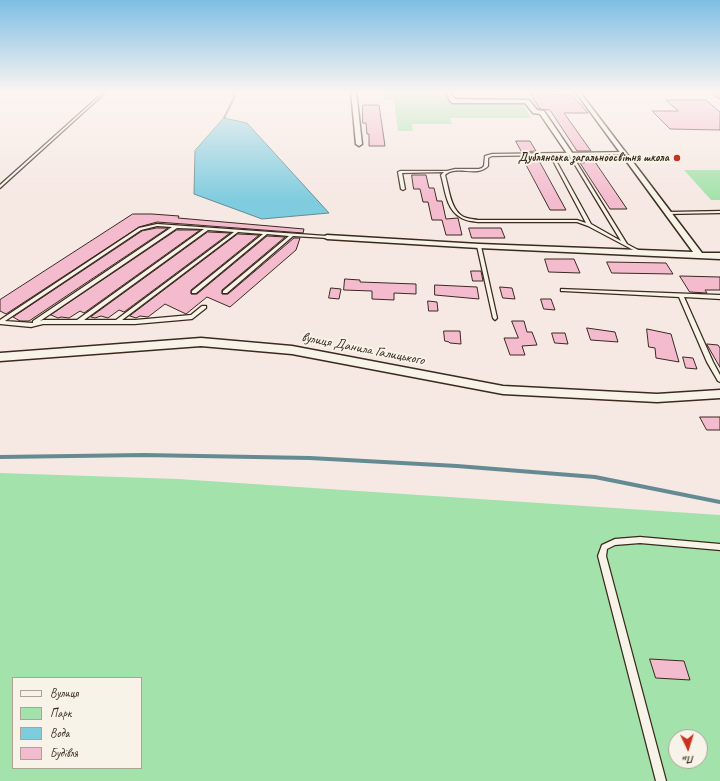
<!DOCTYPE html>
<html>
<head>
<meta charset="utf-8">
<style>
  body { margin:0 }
  #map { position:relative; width:720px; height:781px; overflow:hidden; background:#f6e8e3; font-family:Caveat,sans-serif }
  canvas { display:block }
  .legend { position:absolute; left:12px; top:677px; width:130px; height:92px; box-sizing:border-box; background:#f7f3e8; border:1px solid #aca397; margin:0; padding:5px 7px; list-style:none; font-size:12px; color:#3b2a1e }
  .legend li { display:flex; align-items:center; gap:8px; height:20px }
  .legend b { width:20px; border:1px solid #aca397 }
  .north { position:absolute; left:668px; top:729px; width:40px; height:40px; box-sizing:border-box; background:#f7f3e8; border:1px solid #aca397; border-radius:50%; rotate:176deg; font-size:11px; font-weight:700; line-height:16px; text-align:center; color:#3b2a1e }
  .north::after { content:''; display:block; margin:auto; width:14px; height:18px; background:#c8321e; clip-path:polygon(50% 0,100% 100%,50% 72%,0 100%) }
</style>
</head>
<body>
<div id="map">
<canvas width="720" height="781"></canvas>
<ul class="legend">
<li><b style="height:5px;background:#f7f3e8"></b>Вулиця</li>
<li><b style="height:11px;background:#a3e2aa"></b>Парк</li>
<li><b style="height:11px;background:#80ccdf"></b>Вода</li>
<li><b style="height:11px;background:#f4bbce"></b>Будівля</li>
</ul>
<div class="north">Пн</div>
</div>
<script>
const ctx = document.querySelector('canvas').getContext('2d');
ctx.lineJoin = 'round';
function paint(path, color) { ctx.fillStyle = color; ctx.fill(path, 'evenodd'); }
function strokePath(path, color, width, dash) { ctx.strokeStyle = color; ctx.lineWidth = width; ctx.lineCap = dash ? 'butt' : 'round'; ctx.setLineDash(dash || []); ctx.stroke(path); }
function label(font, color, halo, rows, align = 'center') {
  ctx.font = font + ' Caveat,sans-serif'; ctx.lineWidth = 4; ctx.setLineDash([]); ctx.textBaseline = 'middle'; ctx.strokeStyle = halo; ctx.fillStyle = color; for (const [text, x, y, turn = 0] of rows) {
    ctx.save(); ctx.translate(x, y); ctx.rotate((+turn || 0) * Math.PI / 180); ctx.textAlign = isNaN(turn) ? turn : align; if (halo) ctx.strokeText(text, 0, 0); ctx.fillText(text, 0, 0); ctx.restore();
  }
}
const green = new Path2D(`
  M384,92h61l4,10h73l9,16h-81l2,6h-40l1,7h-15l-4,-31h-9z
  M684,170h36v30h-9z
  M0,473l178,6 542,36v266h-720zM13,678h128v90h-128zM676,737h24v24h-24z`);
const water = new Path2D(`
  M224,118l23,5 82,90 -67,6 -68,-25 1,-43z`);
const streamFar1 = new Path2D(`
  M224,118l11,-22 -3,-5`);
const stream = new Path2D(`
  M0,457l144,-2 166,3 147,8 138,11 125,25`);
const building = new Path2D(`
  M536,94l36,1 16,18h-24l27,38h-14l-27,-41 -10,-1 -9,-14z
  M666,100h40l14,12v18l-50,-1 -18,-18h26z
  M363,105h16l6,41h-16v-12h-2l-1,-11h-3z
  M516,141h14l6,10 -14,1z
  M580,156h11l36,53h-17l-30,-46h4z
  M524,157h13l29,53h-16l-25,-47h2z
  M412,175h14l3,13h5l3,13h5l4,18 12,-1 4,17h-16l-4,-15h-10l-4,-18h-5l-3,-13h-6z
  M133,214h19l27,2 -1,2 126,11 -1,4 -146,-11 -18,5 -133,87 -6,-3v-11z
  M157,228h11l-139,93h-9l-7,-4 129,-86z
  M469,228h32l4,10h-33z
  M177,230h23l-116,83 -4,-2 -11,7 -8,-1 -3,1 -7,-3z
  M208,232l22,1 -106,79 -5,-2 -11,8 -7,-2 -6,2 -4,-1z
  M238,234l21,1 -68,55v4h6l70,-58 18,1 -63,53v4h6l66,-56h6l-4,12 -66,57 -23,-10 -21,17 -21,-10 -17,13 -8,-1 -4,2 -6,-2z
  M545,259h29l6,14 -31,-1z
  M607,262l59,1 7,11 -61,-1z
  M471,271h10l2,10h-10z
  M680,276l40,1v13h-15l2,3 -17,-1z
  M345,279l15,1v2l56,2v10l-22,-1v7l-22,-1v-8l-28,-1z
  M435,285l42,2 2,12 -44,-4z
  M500,287l12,1 3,11 -12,-1z
  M331,288l10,1 -2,10 -10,-1z
  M541,299h10l4,11 -11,-1z
  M428,301l9,1 1,9h-9z
  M512,321h12l3,11h5l5,13 -15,1 3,9h-15l-6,-17h14z
  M587,328l28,4 3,10 -27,-2z
  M647,329l24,5 8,28 -23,-4 -1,-10 -6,-1z
  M444,331h16l1,13 -11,-1 -1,-1 -4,-1z
  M552,333h13l3,11 -13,-1z
  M707,344l11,1 2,3v19z
  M683,357l10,1 4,11 -11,-1z
  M700,417h20v13h-13z
  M650,659l34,2 6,19 -34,-2z`);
const service = new Path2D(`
  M105,91h2l-107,97v-3z
  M711,91h2l7,5v2z
  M624,152l1,1 -2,1 -51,1 55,89 13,7v2h-1l-51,-27 -11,-4h-99c-6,-1 -13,-1 -18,-5 -14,-8 -15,-28 -19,-42l3,-3 -42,1 3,16 -2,1 -2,-1 -3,-17 2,-1h47l8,-2h24l3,-1 2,-2 1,-10 7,-2zM550,155l36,68 -9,-3h-99c-5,-1 -11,-1 -16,-4 -12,-8 -13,-28 -17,-41 11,-11 32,3 43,-9v-8l4,-2zM553,155h16l52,86 -30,-17z
  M720,211v2l-52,1 -2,-1 2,-1z
  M157,224l170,12 2,1 -2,1 -34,-2 -66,57h-4v-2l66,-55 -22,-2 -71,59h-4v-2l71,-57 -25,-2 -116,88h13l56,-5 11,-9h4v2l-14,11 -57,5h-92l-12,3 -31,-3v-4l139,-92zM157,226l15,1 -139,94v2l-28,-2 136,-91zM177,228l27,1 -127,91h-34l-3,1zM208,230l26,2 -118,88h-32z
  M478,245h2l1,1 16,72 -2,2 -2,-2 -16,-72z
  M561,289l159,6v4l-36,-2 29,65 7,13v7l-2,-1 -11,-19 -28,-65 -116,-6h-2z
  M640,537l80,7v6l-80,-7 -25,2 -8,4 -1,7 60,225h-10l-58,-225 4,-11 13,-6z`);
const minor = new Path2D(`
  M351,91h5l6,53 -3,2 -3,-2z
  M446,91h4l5,8 74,1 8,10 7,1 29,43 -5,1 -28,-41 -7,-1 -8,-10h-72l-3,-2z
  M575,91h4l123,162h18v6l-241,-11 -152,-9 -4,-2 4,-2 152,9 214,8z
  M201,338l91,8 211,40 154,8 63,-4v8l-63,4 -154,-8 -211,-40 -91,-8 -201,15v-8z`);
const markers = [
  [677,158,4,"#c8321e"]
];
const farPoinames = [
  ["Дублянська загальноосвітня школа",669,158]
];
const streetNames = [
  ["вулиця Данила Галицького",363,349,11]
];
paint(green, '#a3e2aa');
paint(water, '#80ccdf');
strokePath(water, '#648b92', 1);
strokePath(streamFar1, '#648b92', 2);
strokePath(stream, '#648b92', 4);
paint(building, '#f4bbce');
strokePath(building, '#3b2a1e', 1);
strokePath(service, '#3b2a1e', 2.5);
strokePath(minor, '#3b2a1e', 3);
paint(service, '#f7f3e8');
paint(minor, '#f7f3e8');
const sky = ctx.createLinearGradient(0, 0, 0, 200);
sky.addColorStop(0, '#7ebee4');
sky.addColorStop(0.46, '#fbf5f2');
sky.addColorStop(1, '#fbf5f200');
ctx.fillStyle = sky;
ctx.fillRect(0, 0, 720, 200);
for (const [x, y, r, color] of markers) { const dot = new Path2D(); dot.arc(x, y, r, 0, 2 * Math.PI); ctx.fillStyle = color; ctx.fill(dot); strokePath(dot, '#f7f3e8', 1.5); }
label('bold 12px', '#3b2a1e', '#f7f3e8', farPoinames, 'right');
label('14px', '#3b2a1e', '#f7f3e8', streetNames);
</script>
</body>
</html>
